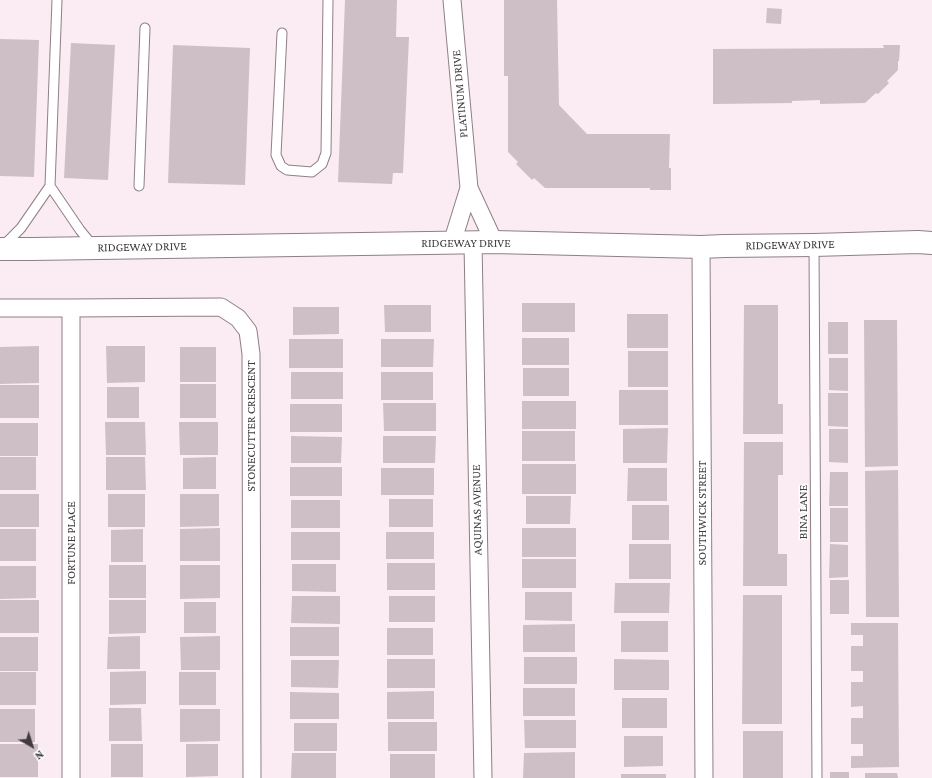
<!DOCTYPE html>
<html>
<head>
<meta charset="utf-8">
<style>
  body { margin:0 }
  #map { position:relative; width:932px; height:778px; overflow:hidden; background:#fbebf3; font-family:"Crimson Pro",serif }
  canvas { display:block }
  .north { position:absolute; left:12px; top:726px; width:40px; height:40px; -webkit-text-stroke:3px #fefefe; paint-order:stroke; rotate:141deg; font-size:11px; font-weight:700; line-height:16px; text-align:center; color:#403a3d }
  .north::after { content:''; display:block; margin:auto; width:14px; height:18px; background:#403a3d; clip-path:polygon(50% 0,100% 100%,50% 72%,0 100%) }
</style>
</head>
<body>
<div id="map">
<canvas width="932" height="778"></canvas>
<div class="north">N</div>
</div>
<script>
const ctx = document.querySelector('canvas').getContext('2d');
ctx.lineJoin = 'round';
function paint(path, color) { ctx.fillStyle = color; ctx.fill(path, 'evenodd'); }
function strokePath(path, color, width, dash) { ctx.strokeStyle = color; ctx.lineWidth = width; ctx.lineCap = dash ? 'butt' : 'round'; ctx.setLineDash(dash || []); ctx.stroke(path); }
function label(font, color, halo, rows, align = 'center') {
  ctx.font = font + ' "Crimson Pro",serif'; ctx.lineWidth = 3; ctx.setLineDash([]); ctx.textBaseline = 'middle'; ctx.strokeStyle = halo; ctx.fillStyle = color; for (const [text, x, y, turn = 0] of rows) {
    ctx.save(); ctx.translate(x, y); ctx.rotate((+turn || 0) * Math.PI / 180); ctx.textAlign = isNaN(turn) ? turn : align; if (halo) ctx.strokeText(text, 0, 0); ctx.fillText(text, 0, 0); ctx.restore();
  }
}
const building = new Path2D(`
  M345,0h52l-1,37h13l-6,136h-10l-1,11 -54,-2z
  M504,0h53l2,105 28,29h83l-1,34h2v22h-21v-2h-105l-11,-10 -2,2 -16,-16 2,-2 -10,-10v-76h-4z
  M767,8l15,1 -1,15 -15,-1z
  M0,39l39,1 -5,137 -34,-1z
  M71,43l44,2 -7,135 -44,-2z
  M173,45l77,3 -5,137 -77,-2z
  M883,45h17l-1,16h-1v9l-11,11 2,2 -11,11 -2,-1 -11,10 -45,1v-4l-28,1v2l-79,1v-55l171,-1z
  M522,303h53v29h-53z
  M384,305h47v27h-46z
  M744,305h34v99h5v30h-40z
  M293,307h46v27l-46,1z
  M627,314h41v34h-41z
  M864,320h33l1,146 -33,1z
  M828,322h20v32h-20z
  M522,338h47v27h-47z
  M289,339h54v29h-54z
  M381,339h53l-1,28h-52z
  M39,346v37l-39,1v-37z
  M106,346h39v36l-38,1z
  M180,347h36v35h-36z
  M628,351h40v36h-40z
  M829,358h19v33l-19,-1z
  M523,368h46v28h-46z
  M291,372h52v27h-52z
  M381,372h52v28h-52z
  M180,384h36v34h-36z
  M0,385h39v33h-39z
  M107,387h32v31h-32z
  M619,390h49v35h-49z
  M828,393h20v34l-20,-1z
  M522,401h54v28h-54z
  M383,403h53v28h-52z
  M290,404h52v28h-52z
  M105,422h40l1,33h-40z
  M179,422h39v33h-38z
  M0,423h38v33h-38z
  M668,428l-1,35h-44v-34z
  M829,429h19v34l-19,-1z
  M522,431h53v30h-53z
  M291,436l51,1 -1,26h-50z
  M383,436h53l-1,27h-52z
  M744,442h39v33h-5v79h9v32h-44z
  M0,457h36v33h-36z
  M106,457h39l1,33h-40z
  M216,457v32h-33v-31z
  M522,464h54v30h-54z
  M290,467h52v29h-52z
  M381,468h53v27h-53z
  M628,468h39v33h-40z
  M898,470l1,147h-33l-1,-146z
  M830,472h18v34h-19z
  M0,494h39v33h-39z
  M108,494h37v33h-37z
  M180,494h39v32l-39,1z
  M526,496h45l-1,28h-44z
  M389,499h44v28h-44z
  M291,500h49v28h-49z
  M632,505h37v35h-37z
  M830,508h18v34h-18z
  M220,528v33h-40v-32z
  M522,528h54v29h-54z
  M0,529h36v32h-36z
  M143,529v33h-32v-32z
  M291,532h49v28h-49z
  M386,532h48v27h-48z
  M629,544h42v35h-42z
  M830,544l18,1v32l-19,1z
  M522,559h54v29h-54z
  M387,563h48v27h-48z
  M292,564h44v28l-44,-1z
  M109,565h37v33h-37z
  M180,565h40v33l-40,1z
  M0,566h36v32l-36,1z
  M830,580h19v34h-19z
  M615,583h55l-1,30h-55z
  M525,592h47v29l-47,-1z
  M743,595h39v129h-40z
  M292,596h48v28l-49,-1z
  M389,596h46v26h-46z
  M0,600h39v33h-39z
  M109,600h37v33l-37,1z
  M184,602h32v31h-32z
  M621,621h47v31h-47z
  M851,623h47l1,144 -48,1v-12h12v-12h-12v-26h12v-12l-12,1v-25h12v-11h-12v-25h12v-11h-12z
  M575,624v28h-52v-27z
  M290,627h49v29h-49z
  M387,628h46v27h-46z
  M140,636v33h-33l1,-32z
  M220,636v34h-39l-1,-33z
  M0,637h38v34h-38z
  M524,657h53v27h-53z
  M387,659h48v29h-48z
  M614,659l55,1v30h-55z
  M291,660h48l-1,28 -47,-1z
  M146,671v33l-36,1v-33z
  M0,672h36v33h-36z
  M179,672h37v33h-37z
  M523,688h52v28h-52z
  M434,691v28h-47v-27z
  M290,692l49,1v26h-49z
  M622,698h45v30h-45z
  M109,708h32l1,33h-33z
  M0,709h35v33h-35z
  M180,709h40v32l-40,1z
  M524,720h52v28h-51z
  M388,722h49v29h-49z
  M294,723h43v28h-43z
  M743,731h40v47h-40z
  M624,736h39v30l-39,1z
  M0,744h38v33h-38z
  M111,744h32v33h-32z
  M186,744h32v32l-32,1z
  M575,752v26h-52l1,-25z
  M292,753h44v25h-45z
  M390,754h45v24h-45z
  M830,772h19v6h-19z
  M865,773h32l1,5h-33z
  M621,774h45v4h-45z`);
const service = new Path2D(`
  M282,33l-6,122 5,11 6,4 25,2 10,-8 4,-11 2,-153
  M50,186l30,44 13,16
  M139,186l6,-158
  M814,245l3,533
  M3,246l18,-18 29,-42 7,-186`);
const minor = new Path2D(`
  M452,0l17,188 25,54
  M452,243l17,-55
  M473,243l10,535
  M701,247l3,531
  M0,308h71l150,-1 17,11 10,13 3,23 1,424
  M71,308v470`);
const tertiary = new Path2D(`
  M0,249h32l462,-7 207,5 23,-1 90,-1 104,-3 14,1`);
const streetNames = [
  ["PLATINUM DRIVE",460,94,-95],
  ["RIDGEWAY DRIVE",466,243],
  ["RIDGEWAY DRIVE",790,245,-1],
  ["RIDGEWAY DRIVE",142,247,-1],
  ["STONECUTTER CRESCENT",251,426,-90],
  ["AQUINAS AVENUE",477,510,-91],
  ["BINA LANE",803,512,-90],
  ["SOUTHWICK STREET",702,513,-90],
  ["FORTUNE PLACE",71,543,-90]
];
paint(building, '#cebfc7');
strokePath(service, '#8e7f86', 11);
strokePath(minor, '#8e7f86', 19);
strokePath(tertiary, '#8e7f86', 24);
strokePath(service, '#fff', 9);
strokePath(minor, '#fff', 17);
strokePath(tertiary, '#fff', 22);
label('12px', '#403a3d', '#fefefe', streetNames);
</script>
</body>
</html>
